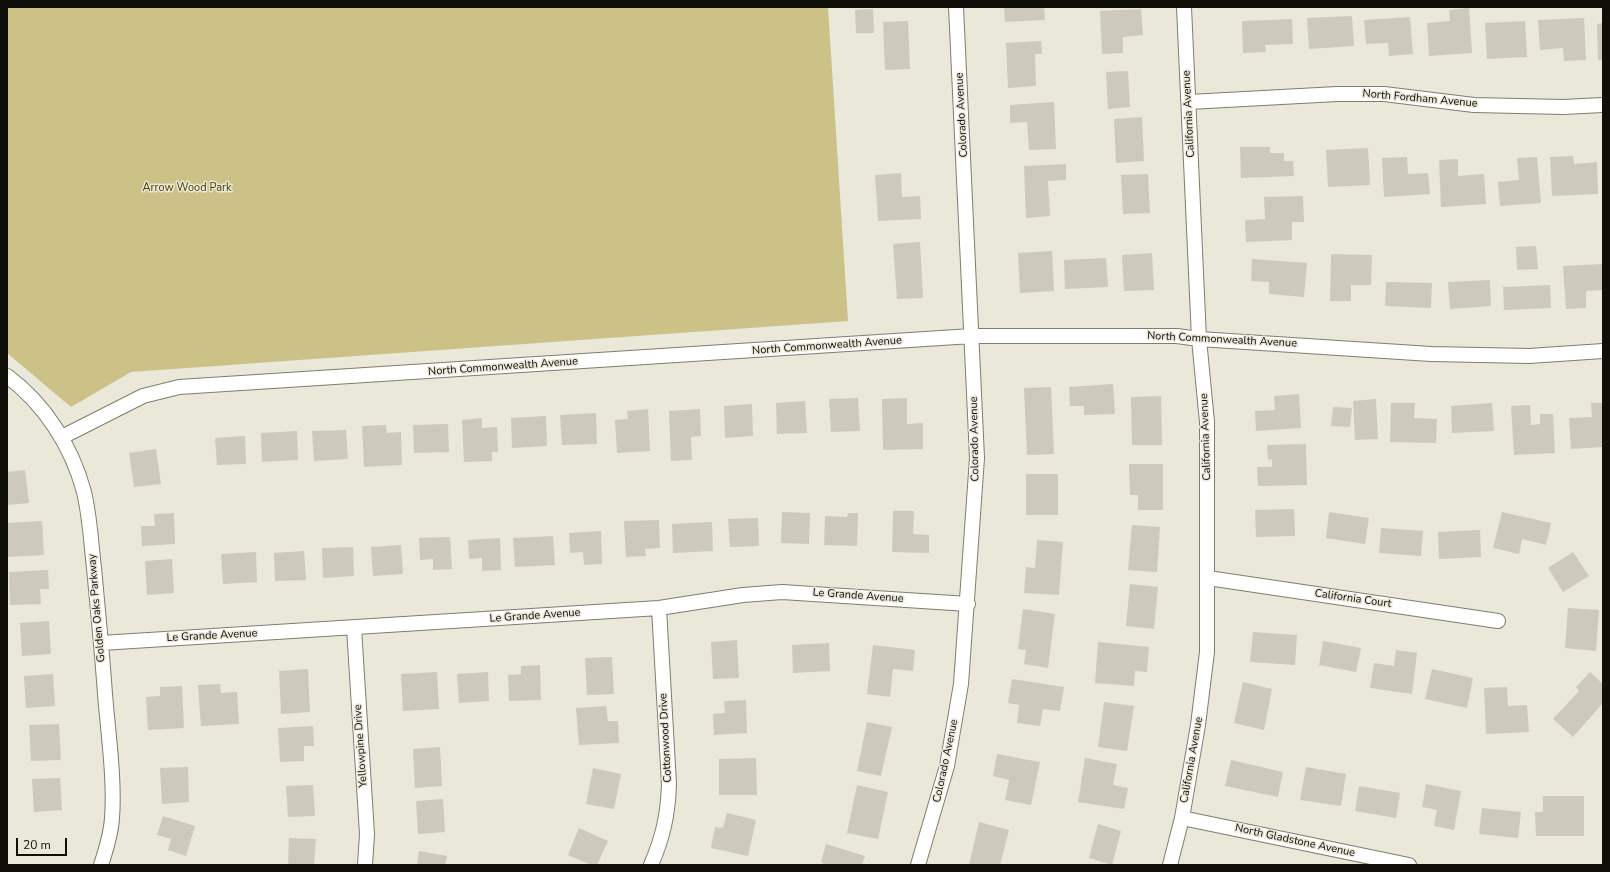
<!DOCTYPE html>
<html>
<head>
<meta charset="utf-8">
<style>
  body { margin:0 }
  #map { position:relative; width:1610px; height:872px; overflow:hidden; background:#eae8d9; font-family:"Nunito Sans",sans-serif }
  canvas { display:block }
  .frame { position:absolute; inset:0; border:8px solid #0f0e09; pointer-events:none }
  .scale { position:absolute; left:16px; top:838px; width:51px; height:18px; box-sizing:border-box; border:2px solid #0f0e09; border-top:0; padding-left:5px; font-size:12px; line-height:14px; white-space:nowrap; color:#0f0e09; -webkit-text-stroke:3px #eae8d9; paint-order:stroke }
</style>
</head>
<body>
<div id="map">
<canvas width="1610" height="872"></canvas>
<div class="frame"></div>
<div class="scale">20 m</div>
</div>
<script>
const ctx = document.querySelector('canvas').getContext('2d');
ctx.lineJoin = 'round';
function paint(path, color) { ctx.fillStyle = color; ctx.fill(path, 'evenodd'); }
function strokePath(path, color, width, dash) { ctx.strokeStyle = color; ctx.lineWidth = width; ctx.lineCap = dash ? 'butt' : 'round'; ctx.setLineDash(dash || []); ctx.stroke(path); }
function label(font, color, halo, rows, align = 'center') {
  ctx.font = font + ' "Nunito Sans",sans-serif'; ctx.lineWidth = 3; ctx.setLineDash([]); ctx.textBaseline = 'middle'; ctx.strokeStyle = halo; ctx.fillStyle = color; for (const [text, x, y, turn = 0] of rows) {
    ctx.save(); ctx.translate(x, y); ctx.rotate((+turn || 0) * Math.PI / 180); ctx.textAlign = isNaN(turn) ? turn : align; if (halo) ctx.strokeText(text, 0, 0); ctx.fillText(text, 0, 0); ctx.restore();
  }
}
const green = new Path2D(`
  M7,7h821l20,314 -717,51 -60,35 -64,-54z`);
const building = new Path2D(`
  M1004,7h40l1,13 -40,2z
  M1469,8l3,45 -43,3 -2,-33 23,-2 -1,-11z
  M873,9l1,24h-18l-1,-23z
  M1141,9l2,26 -20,2v16l-21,1 -2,-43z
  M1352,16l2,30 -45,3 -2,-31z
  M1410,17l3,37 -24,2 -1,-13 -22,1 -2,-24z
  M1584,18l2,42 -22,1 -1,-13 -23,2 -2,-30z
  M1292,19l1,25 -28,1 1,7 -23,1 -1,-32z
  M908,21l2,48 -25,1 -2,-48z
  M1525,21l2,36 -40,2 -2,-36z
  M1603,23v37h-5l-1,-36z
  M1041,41l1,13h-7l1,32 -28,2 -2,-45z
  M1128,71l2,36 -22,2 -2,-37z
  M1054,102l2,47 -27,1 -2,-28 -17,1v-18z
  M1142,117l2,44 -28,2 -2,-44z
  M1240,147h30v6h14v8h9l1,15 -53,2z
  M1368,148l2,37 -42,2 -2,-37z
  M1573,156l1,8 23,-2 1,32 -46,2 -2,-39z
  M1407,157l1,17 20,-1 2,21 -46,3 -2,-39z
  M1537,157l4,46 -41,3 -2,-24 21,-2 -2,-22z
  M1458,159v17l26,-2 2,30 -45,3 -2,-47z
  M1066,164v16l-18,1 2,35 -24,2 -2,-52z
  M901,173l1,24 18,-1 1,23 -43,2 -3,-46z
  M1148,174l2,39 -27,1 -2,-39z
  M1303,196l1,26h-12v18l-46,2 -1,-22 20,-1 -1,-22z
  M920,242l3,56 -26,1 -4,-55z
  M1536,246l2,23 -21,1 -1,-23z
  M1052,251l2,40 -34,2 -2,-40z
  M1152,253l2,37 -30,1 -2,-36z
  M1331,254l41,1 -1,30h-20v16h-21z
  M1106,258l2,29 -43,2 -1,-29z
  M1252,259l55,4 -3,34 -35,-3v-12l-18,-1z
  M1603,264v26l-17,1v17l-20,1 -3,-43z
  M1490,280l1,26 -41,3 -2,-27z
  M1386,282l46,1 -1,25 -46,-2z
  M1550,285l1,23 -47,2 -1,-23z
  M1113,384l2,30 -31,1v-9h-14l-1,-19z
  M1051,387l3,67 -27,1 -3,-67z
  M1299,394l2,34 -45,3 -1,-20 20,-1 -1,-14z
  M1161,396l1,49h-30l-1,-48z
  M858,398l2,33 -29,1 -2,-33z
  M907,398v26l16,-1v26l-40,1 -1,-51z
  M1376,399l2,40 -23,1 -2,-39z
  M805,401l2,32 -30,1 -1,-31z
  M1391,403h24l-1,15 23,1 -1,24 -46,-1z
  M1492,403l2,28 -42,2 -1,-27z
  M1591,403h12v44l-32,2 -2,-31 23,-1z
  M752,404l1,32 -28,2 -1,-32z
  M1530,405l1,20 9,-1v-10h13l2,39 -41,2 -3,-49z
  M1333,407l19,1 -2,19 -19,-1z
  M648,409l2,42 -33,2 -2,-33 13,-1 -1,-8z
  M700,409l1,27 -10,1 1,23 -21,1 -2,-50z
  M596,413l1,31 -35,1 -2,-30z
  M546,416l1,30 -35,2 -1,-30z
  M482,418v10l15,-1 1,25h-6v9l-28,1 -2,-42z
  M448,424l1,28 -35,1 -1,-28z
  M386,425l1,8 14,-1 1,33 -38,2 -2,-41z
  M346,430l2,29 -34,2 -2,-30z
  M297,431l1,29 -36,2 -1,-29z
  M245,436l1,28 -29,1 -2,-27z
  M1306,444l1,41 -49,1 -1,-19h15v-8l-4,1 -1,-15z
  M156,449l5,35 -27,3 -5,-34z
  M1129,464h34v46h-25v-15h-8z
  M25,470l4,33 -22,2v-33z
  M1026,474h32v41h-32z
  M1294,509l1,27 -39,1 -1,-27z
  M893,511h21l-1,23 16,1v18l-37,-1z
  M782,512l28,1 -1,31 -28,-1z
  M1329,512l40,6 -4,26 -39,-6z
  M1502,512l49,11 -5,22 -24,-6 -3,15 -26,-6z
  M174,513l1,31 -33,2 -1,-20h14l-1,-12z
  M848,513h10l-1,33 -33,-1 1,-29 22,1z
  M758,518l1,28 -29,1 -2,-28z
  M659,520l1,28 -15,1 1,7 -20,1 -2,-36z
  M42,521l2,34 -36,2 -1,-34z
  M712,522l1,29 -40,2 -1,-29z
  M1132,525l28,2 -3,45 -29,-2z
  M1381,528l42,3 -2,25 -42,-3z
  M1480,530l1,27 -42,2 -1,-27z
  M601,531l1,33 -18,1 -1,-13 -13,1 -1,-20z
  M553,536l2,29 -40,2 -2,-29z
  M450,537l2,32 -19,1v-11l-13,1 -1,-22z
  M500,538l1,32 -19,1v-13l-13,1 -1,-19z
  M1037,540l26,2 -4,53 -35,-2 2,-26 9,1z
  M401,545l2,29 -30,2 -2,-29z
  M353,547l1,29 -31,2 -1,-30z
  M304,551l2,29 -31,1 -1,-28z
  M256,552l1,30 -34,2 -2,-30z
  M1573,552l16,24 -26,16 -15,-24z
  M172,559l2,34 -27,2 -2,-34z
  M48,570l1,19h-9l1,15 -31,1 -1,-33z
  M1130,584l28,3 -4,42 -28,-3z
  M1568,608l31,2 -3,41 -31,-3z
  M1023,609l32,5 -7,54 -24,-4 2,-14 -8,-1z
  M49,621l2,33 -29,2 -2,-33z
  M1253,632l44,3 -2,30 -45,-3z
  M737,640l2,38 -26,1 -2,-37z
  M1323,641l38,7 -5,24 -37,-7z
  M1098,642l51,5 -2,25 -12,-1 -1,15 -39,-3z
  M829,643l1,28 -37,2 -1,-28z
  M873,645l42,5 -2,21 -20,-2 -3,28 -23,-3z
  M1396,650l21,3 -5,41 -42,-6 4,-25 20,3z
  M612,657l2,37 -27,1 -2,-37z
  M540,665l1,35 -32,1 -1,-26 13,-1v-8z
  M308,669l2,43 -29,2 -2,-43z
  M1432,669l41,9 -6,30 -42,-9z
  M437,672l2,37 -36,2 -2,-37z
  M488,672l1,29 -30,2 -2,-29z
  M1590,672l13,12v19l-30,34 -20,-18 26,-28 -3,-4z
  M53,674l2,32 -29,2 -2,-32z
  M1012,679l52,8 -4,24 -17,-2 -3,17 -23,-3 2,-18 -11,-2z
  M1243,682l29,7 -8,41 -30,-7z
  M220,684l1,9 16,-1 2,32 -38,2 -3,-41z
  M182,686l2,42 -36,2 -2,-33 14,-1v-9z
  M1507,687l1,19 19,-1 2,27 -43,2 -2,-46z
  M746,700l1,33 -33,2 -1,-21 12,-1 -1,-12z
  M1104,702l30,4 -7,45 -29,-4z
  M606,706l2,15h10l1,22 -40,2 -3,-37z
  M867,722l25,5 -11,49 -24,-5z
  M59,724l2,36 -30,1 -2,-36z
  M313,726l1,20h-10v15l-24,1 -2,-34z
  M440,747l2,39 -27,2 -2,-39z
  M997,754l43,8 -9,43 -26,-5 4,-20 -16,-4z
  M756,758l1,37h-38v-36z
  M1085,758l32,6 -4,21 15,3 -4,21 -46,-7z
  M1231,760l52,12 -5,25 -53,-11z
  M188,767l1,35 -27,2 -2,-36z
  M1306,767l40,7 -5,32 -41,-6z
  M593,768l28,6 -7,35 -28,-5z
  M60,778l2,32 -28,2 -2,-33z
  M1426,784l35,7 -7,39 -20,-4 3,-16 -15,-3z
  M313,785l2,31 -27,1 -2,-31z
  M857,785l31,7 -10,47 -31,-6z
  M1359,786l41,7 -4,25 -41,-7z
  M1543,796h41v40h-48l-1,-24h8z
  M443,799l2,33 -27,2 -2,-33z
  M1482,808l39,4 -3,26 -39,-4z
  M727,813l29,7 -8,36 -37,-8 4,-21 8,1z
  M163,816l32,10 -9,30 -18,-6 3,-11 -14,-4z
  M979,822l30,8 -9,35h-31z
  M1098,824l23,7 -9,34 -23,-7z
  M579,828l29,13 -11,24h-6l-23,-10z
  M289,838l27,1 -2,26h-26z
  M826,844l39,12 -3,9h-37l-4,-3z
  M419,851l28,5 -2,9h-28z`);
const minor = new Path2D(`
  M1189,102l148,-8h47l90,11 89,2 40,-2
  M7,376c38,28 65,71 77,116 6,25 7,51 10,76 4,42 8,84 11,126 3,38 10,87 7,124 -1,16 -6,32 -11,47
  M62,437l81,-41 36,-9 793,-51h205l22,3 232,15 98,2 74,-5
  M1208,578l290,43
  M354,628l13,206 -2,31
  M101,643l558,-35 84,-13 39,-3 186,12
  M1182,818l227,47
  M651,865c12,-28 17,-50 18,-81l-10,-176
  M918,865l29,-99 14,-82 16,-226 -21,-451
  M1170,865l12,-47 16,-93 9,-73v-230l-8,-83 -15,-332`);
const streetNames = [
  ["North Fordham Avenue",1420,99,5],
  ["California Avenue",1189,114,-93],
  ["Colorado Avenue",962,115,-93],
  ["North Commonwealth Avenue",1222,340,3],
  ["North Commonwealth Avenue",827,346,-4],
  ["North Commonwealth Avenue",503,367,-4],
  ["California Avenue",1206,437,-92],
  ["Colorado Avenue",975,439,-91],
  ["Le Grande Avenue",858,596,4],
  ["California Court",1353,599,8],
  ["Golden Oaks Parkway",97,608,-95],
  ["Le Grande Avenue",535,616,-4],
  ["Le Grande Avenue",212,636,-3],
  ["Cottonwood Drive",666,738,-93],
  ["Yellowpine Drive",361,746,-94],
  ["California Avenue",1192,760,-80],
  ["Colorado Avenue",946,761,-78],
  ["North Gladstone Avenue",1295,841,12]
];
const parkNames = [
  ["Arrow Wood Park",187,188]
];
paint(green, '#ccc288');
paint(building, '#cdcabc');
strokePath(minor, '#7f7d70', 16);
strokePath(minor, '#fff', 14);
label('11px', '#0f0e09', '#eae8d9', streetNames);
label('11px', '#4b4100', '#eae8d9', parkNames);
</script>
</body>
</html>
